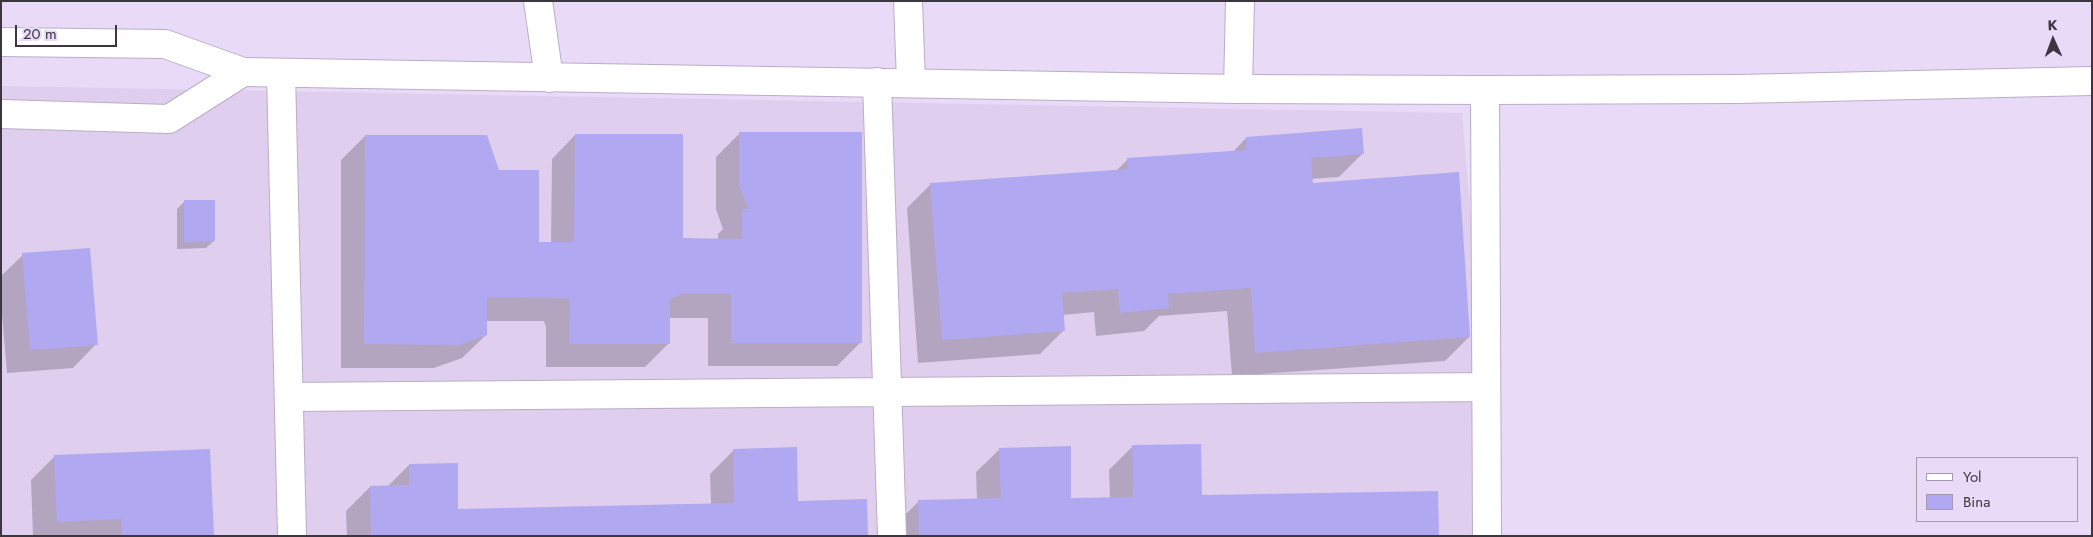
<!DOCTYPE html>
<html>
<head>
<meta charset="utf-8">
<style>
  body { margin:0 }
  #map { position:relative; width:2093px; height:537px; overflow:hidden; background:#e9dbf7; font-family:Jost,sans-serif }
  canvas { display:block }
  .frame { position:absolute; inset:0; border:2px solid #3c3641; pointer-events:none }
  .legend { position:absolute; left:1916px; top:457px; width:162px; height:65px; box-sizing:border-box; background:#e9dbf7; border:1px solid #a499ae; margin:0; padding:6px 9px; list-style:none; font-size:15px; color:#3c3641 }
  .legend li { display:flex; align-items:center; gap:10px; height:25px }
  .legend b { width:25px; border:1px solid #a499ae }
  .north { position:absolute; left:2028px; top:15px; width:50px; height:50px; -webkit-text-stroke:4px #e9dbf7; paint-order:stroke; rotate:358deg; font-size:14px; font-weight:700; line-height:20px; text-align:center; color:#3c3641 }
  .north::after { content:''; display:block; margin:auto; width:18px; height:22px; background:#3c3641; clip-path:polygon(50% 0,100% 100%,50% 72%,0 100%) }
  .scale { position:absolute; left:15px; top:25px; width:102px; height:22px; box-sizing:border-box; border:2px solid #3c3641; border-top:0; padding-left:6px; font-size:15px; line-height:18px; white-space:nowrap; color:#3c3641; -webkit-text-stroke:4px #e9dbf7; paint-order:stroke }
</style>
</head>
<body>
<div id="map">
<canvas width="2093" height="537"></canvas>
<div class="frame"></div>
<ul class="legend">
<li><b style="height:6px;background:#fff"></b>Yol</li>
<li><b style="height:14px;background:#b0a9f1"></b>Bina</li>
</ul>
<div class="north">K</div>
<div class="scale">20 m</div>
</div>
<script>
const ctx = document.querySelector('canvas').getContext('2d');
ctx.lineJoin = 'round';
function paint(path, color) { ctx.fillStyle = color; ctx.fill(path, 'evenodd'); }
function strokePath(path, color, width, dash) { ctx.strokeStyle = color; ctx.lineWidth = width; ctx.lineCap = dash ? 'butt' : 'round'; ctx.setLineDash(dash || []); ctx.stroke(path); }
const built = new Path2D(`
  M1,86l1461,27 36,423h-1497z`);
const shadow = new Path2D(`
  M453,1h22l-21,1z
  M740,133l121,209 -24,24h-129v-48h-39v25l-24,24h-99v-40l-2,-6h-58v14l-24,23 -28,10h-93v-208l24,-24 133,36 40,71h13l1,-84 23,-24 106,105h37v-6l5,-5 -7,-20v-52z
  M1246,138l116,16 -23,23 -28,2 1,5 157,153 -24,24 -213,15 -5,-65 -68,5 -15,15 -48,5 -2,-24 -31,3 1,15 -24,24 -122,9 -11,-155 24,-24 185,-13 12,-12 105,-7z
  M185,201l29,40 -8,7 -29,1v-40z
  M23,255l73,89 -23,24 -66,5 -6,-71v-26z
  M1133,446l68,51 237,39h-543v-11l24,-24 58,-1 -1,-28 24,-23 70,51 40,-1 -1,-29z
  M734,450l62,52 70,34h-519l-1,-25 24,-24 18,-1 21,-21 48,45 254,-6 -1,-30z
  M54,457l158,79h-179l-2,-56z`);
const building = new Path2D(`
  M1362,128l2,26 -53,4 2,25 146,-11 11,165 -215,16 -4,-65 -83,6 1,14 -49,5 -2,-24 -56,4 3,38 -123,9 -12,-157 198,-14 -1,-11 119,-8v-13z
  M739,132h123v211h-131v-49h-49l-12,5v45h-101l1,-41 -2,-5 -81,-1v38l-28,10 -95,-1 1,-209h122l12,35h40v72h35l1,-108h108v104l59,1v-30h6l-9,-24z
  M184,200h31v41l-31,1z
  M90,248l8,97 -68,5 -8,-97z
  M1201,444l1,51 236,-4 1,45h-520l-1,-36 83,-2 -2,-50 72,-2v52l62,-1 -1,-52z
  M797,447l1,54 69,-2 1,37h-497l-1,-50 39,-1v-21l49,-1v46l276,-6 -1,-54z
  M210,449l4,87h-92l-1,-17 -64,3 -3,-67z`);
const minor = new Path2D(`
  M538,1l11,77
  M908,1l3,81
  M1,42l164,2 78,28 -74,47 -168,-5
  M281,73l11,463
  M877,82l15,454
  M1238,89l2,-88
  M1485,90l2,446
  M289,397l1197,-10`);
const tertiary = new Path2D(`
  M243,72l995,17 247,1 253,-1 354,-8`);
paint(built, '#e0ceef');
paint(shadow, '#0003');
paint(building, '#b0a9f1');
strokePath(minor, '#baadc7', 30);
strokePath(tertiary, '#baadc7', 30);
strokePath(minor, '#fff', 28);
strokePath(tertiary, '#fff', 28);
</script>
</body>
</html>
